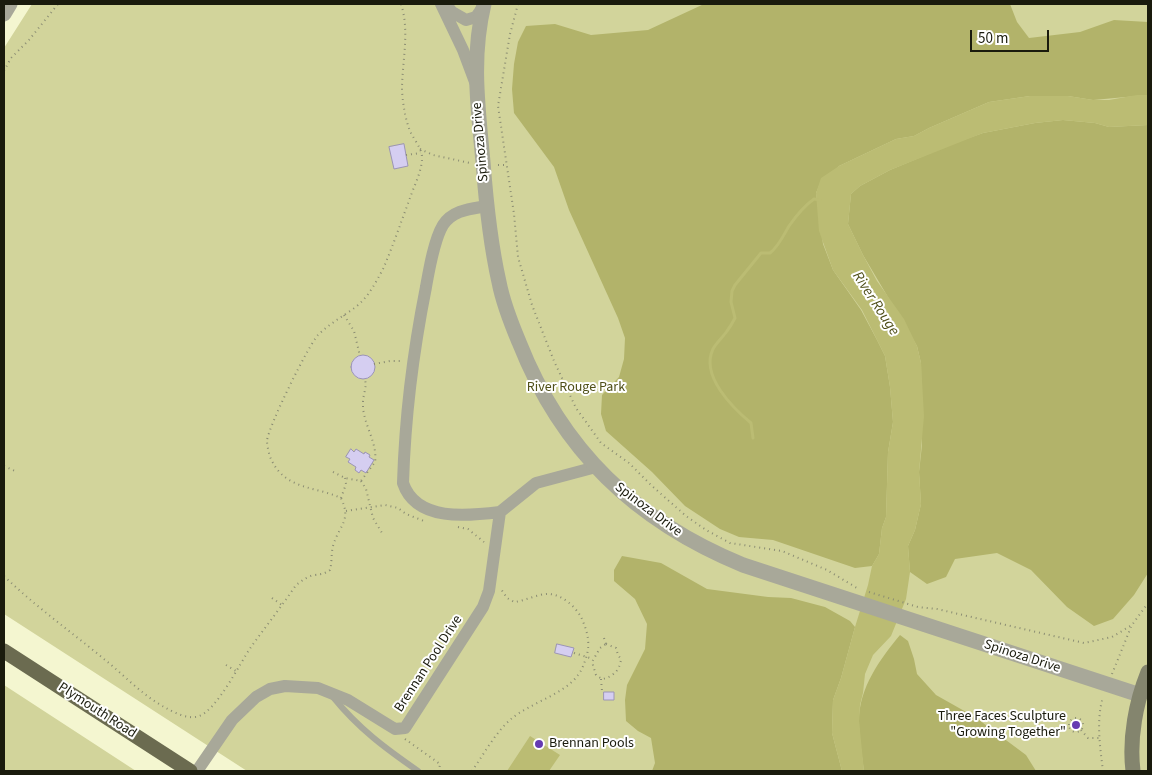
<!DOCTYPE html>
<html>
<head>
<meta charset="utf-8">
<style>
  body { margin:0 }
  #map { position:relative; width:1152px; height:775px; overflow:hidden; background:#f4f6d0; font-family:"Source Sans 3",sans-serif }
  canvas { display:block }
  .frame { position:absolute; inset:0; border:5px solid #1a1b0d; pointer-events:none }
  .scale { position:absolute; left:970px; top:30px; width:79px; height:22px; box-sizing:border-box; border:2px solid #1a1b0d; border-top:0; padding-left:6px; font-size:15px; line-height:18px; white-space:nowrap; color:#1a1b0d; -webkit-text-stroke:4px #fff; paint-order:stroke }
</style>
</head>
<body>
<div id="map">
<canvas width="1152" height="775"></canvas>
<div class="frame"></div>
<div class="scale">50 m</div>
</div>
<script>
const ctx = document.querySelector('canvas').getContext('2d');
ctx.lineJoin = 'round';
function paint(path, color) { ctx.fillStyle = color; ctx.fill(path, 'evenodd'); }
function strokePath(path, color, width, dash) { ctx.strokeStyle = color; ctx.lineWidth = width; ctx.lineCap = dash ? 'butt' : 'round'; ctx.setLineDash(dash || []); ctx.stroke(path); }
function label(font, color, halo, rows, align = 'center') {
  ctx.font = font + ' "Source Sans 3",sans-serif'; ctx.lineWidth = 4; ctx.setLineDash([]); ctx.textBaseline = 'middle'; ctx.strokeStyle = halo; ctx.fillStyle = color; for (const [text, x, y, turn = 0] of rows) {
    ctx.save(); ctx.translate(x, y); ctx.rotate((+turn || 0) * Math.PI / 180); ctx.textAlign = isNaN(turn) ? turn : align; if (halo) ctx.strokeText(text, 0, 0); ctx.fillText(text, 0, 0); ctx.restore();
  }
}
const green = new Path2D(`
  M32,4h1116v767h-901l-243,-157v-566z
  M4,685l132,86h-132z`);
const forest = new Path2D(`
  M704,4h306l7,18 12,16 51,-6 34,-12 34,2v73l-55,5 -25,-4h-38l-41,6 -60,26 -15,8 -18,3 -57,27 -20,20 -3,7 7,51 10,26 28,40 16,30 8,16 5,31 3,35 -5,30 -2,65 -4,11 -3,26 -7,12 -17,2 -82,-28 -34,-3 -19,-8 -35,-23 -33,-34 -46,-41 -5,-17 1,-19 17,-18 5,-18 1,-21 -7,-20 -49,-108 -15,-43 -40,-54 -2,-24 2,-25 4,-22 8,-16 29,-2 36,11 57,-5z
  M1063,120l32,3 14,4 39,-2v448l-14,22 -21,24 -19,7 -27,-19 -36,-37 -34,-17 -42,6 -9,18 -19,7 -17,-12 -2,-26 7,-16 6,-26 -2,-32 3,-27 -1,-82 -4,-17 -54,-91 -15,-31 3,-30 9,-8 30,-16 65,-27 28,-10 52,-10z
  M622,556l39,7 46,26 61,8 23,1 34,9 25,14 5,6 -14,51 -8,22 -1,33 10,38h-190l3,-8 -4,-25 -13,-7 -12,-10 -1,-21 2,-15 18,-36 2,-25 -12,-25 -21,-18v-11z
  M900,635l8,6 6,18 3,15 19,21 39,22 51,38 10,16h-172c-2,-16 -5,-34 -5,-50 0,-33 21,-62 41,-86z`);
const water = new Path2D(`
  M1137,95h11v30l-39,2 -14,-4 -32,-3 -28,3 -52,10 -93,37 -30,16 -9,8 -3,30 15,31 14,26 27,38 13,27 4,17 3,53 -5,56 2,32 -6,26 -7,16 2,26 -4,27 -15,37 -18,19 -8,19 -2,19 -3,12 -1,16 5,50h-22l-10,-38 1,-33 8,-22 14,-51 13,-42 4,-19 7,-12 3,-26 4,-11 2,-65 5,-30 -3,-35 -5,-31 -23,-46 -29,-40 -14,-39 -3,-38 5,-15 18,-12 57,-27 18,-3 15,-8 60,-26 41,-6h38l25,4h16z
  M530,736l30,19 -11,16h-42z`);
const stream = new Path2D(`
  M753,438l-2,-15c-18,-15 -51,-47 -38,-74 3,-6 10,-12 14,-18 3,-4 6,-9 8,-13l-4,-16 1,-11 3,-6 26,-32h9c9,-7 13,-17 19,-27 7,-10 15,-20 25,-27l6,1`);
const building = new Path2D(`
  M404,144l4,22 -14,3 -5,-22z
  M351 367a12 12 0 1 1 24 0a12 12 0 1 1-24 0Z
  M351,449l3,3 2,-3 8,5 1,-2 5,3 -1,2 5,3 -8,13 -5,-3 -2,3 -4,-3 1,-3 -8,-5 2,-3 -4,-2z
  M557,644l17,4 -3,9 -16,-4z
  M604,692h10v8h-10z`);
const path = new Path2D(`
  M518,4l-8,30 -12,72 16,108 4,43 14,48 22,56 22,47 25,35 28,20 23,23 34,30 20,14 24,13 52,8 45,19 30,18
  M4,71l7,-13 18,-18 29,-36
  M420,149l13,6 37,8
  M406,155l15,-2
  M498,165h8
  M344,315l10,16 6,25
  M374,364l16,-3h12
  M4,466l11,5
  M333,472l12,6 16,3 14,-19c3,-20 -13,-39 -12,-59 0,-9 4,-15 2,-24
  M361,481l5,8 7,29 9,15
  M341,498l5,-14 -1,-6
  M346,511l39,-6 13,3 8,6 18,7
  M458,527l10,2 16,13
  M4,576c31,30 66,55 100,83 20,16 39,37 62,49 9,5 23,12 33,8 18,-6 41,-53 52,-69 15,-21 31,-41 45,-62 6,-4 11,-9 19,-10 7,-1 9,-1 15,-5 2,-7 1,-16 3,-24 6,-21 19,-25 8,-48 -26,-12 -56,-8 -70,-39 -2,-4 -4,-14 -4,-18 1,-14 41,-95 51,-106 12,-12 26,-19 39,-29 12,-10 19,-24 26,-37 10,-23 18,-47 27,-71 4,-12 12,-27 12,-40 0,-10 -8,-18 -12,-27 -5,-13 -7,-26 -8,-41 0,-28 8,-59 -1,-86
  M869,592l49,15 19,2 147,34 28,-6 20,-12 16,-22
  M272,598l10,7
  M604,638l2,6
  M606,644l10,4 2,7 3,4c-1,11 -8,18 -19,20l-6,-4 -4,-13 8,-14z
  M574,653l19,6
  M226,665l10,6
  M1112,674l19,-47
  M601,679l1,12
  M1069 725a7 7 0 1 1 14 0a7 7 0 1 1-14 0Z
  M1081,730l7,8h12
  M405,739l35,25 -1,7
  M472,771c12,-17 23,-38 39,-52 19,-16 54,-25 67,-44 4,-5 6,-11 8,-17 5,-15 1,-28 -5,-41 -6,-11 -20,-23 -33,-23 -11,0 -23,7 -34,8l-7,-4 -6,-9
  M1103,771c-3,-24 -7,-51 0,-74`);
const service = new Path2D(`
  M333,697c26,32 52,51 85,74`);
const minor = new Path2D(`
  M441,4l22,46 12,32
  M446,4l6,8 14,8 10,-3 7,-10
  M500,512l36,-29 60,-16
  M197,771l35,-51 24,-23 14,-8 15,-3 33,2 30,12 47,29 10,-1 78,-121 6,-16 11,-79c-32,4 -84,10 -97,-29 2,-66 10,-131 23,-196 3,-17 8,-47 17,-62 10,-15 27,-16 44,-19`);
const tertiary = new Path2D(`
  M484,4c-13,54 -6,103 -1,158 3,40 7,80 16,120 4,21 12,41 20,60 43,109 117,179 224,223l397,130
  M4,14l6,-10`);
const secondary = new Path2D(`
  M1133,771c-4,-33 3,-69 15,-99`);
const primary = new Path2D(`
  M4,651l186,120`);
const markers = [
  [1076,725,5,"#653ab2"],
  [539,744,5,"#653ab2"]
];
const streetNames = [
  ["Spinoza Drive",481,142,-95],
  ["Spinoza Drive",648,510,37],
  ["Spinoza Drive",1022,657,18],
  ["Brennan Pool Drive",429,664,-57],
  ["Plymouth Road",97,711,33]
];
const parkNames = [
  ["River Rouge Park",576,388]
];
const poiNames = [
  ["Three Faces Sculpture",1066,717],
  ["\"Growing Together\"",1066,733],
  ["Brennan Pools",549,744,"left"]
];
const waterNames = [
  ["River Rouge",875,304,57]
];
paint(green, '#d2d49b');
paint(forest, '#b2b36a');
paint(water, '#bbbc73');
strokePath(stream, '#bbbc73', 3);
paint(building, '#d5cef1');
strokePath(building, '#9c95b6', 1);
strokePath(path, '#8b8d73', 2, [1, 4]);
strokePath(service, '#a8a899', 6);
strokePath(minor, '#a8a899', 12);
strokePath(tertiary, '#a8a899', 15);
strokePath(secondary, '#84856e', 15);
strokePath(primary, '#6b6b50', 15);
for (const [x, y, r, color] of markers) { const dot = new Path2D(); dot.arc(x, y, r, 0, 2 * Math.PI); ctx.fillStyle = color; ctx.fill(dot); strokePath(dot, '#fff', 2); }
label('14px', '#1a1b0d', '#fff', streetNames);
label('14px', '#505019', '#fff', parkNames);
label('14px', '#1a1b0d', '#fff', poiNames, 'right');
label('italic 15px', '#4d4d16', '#fff', waterNames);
</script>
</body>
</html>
